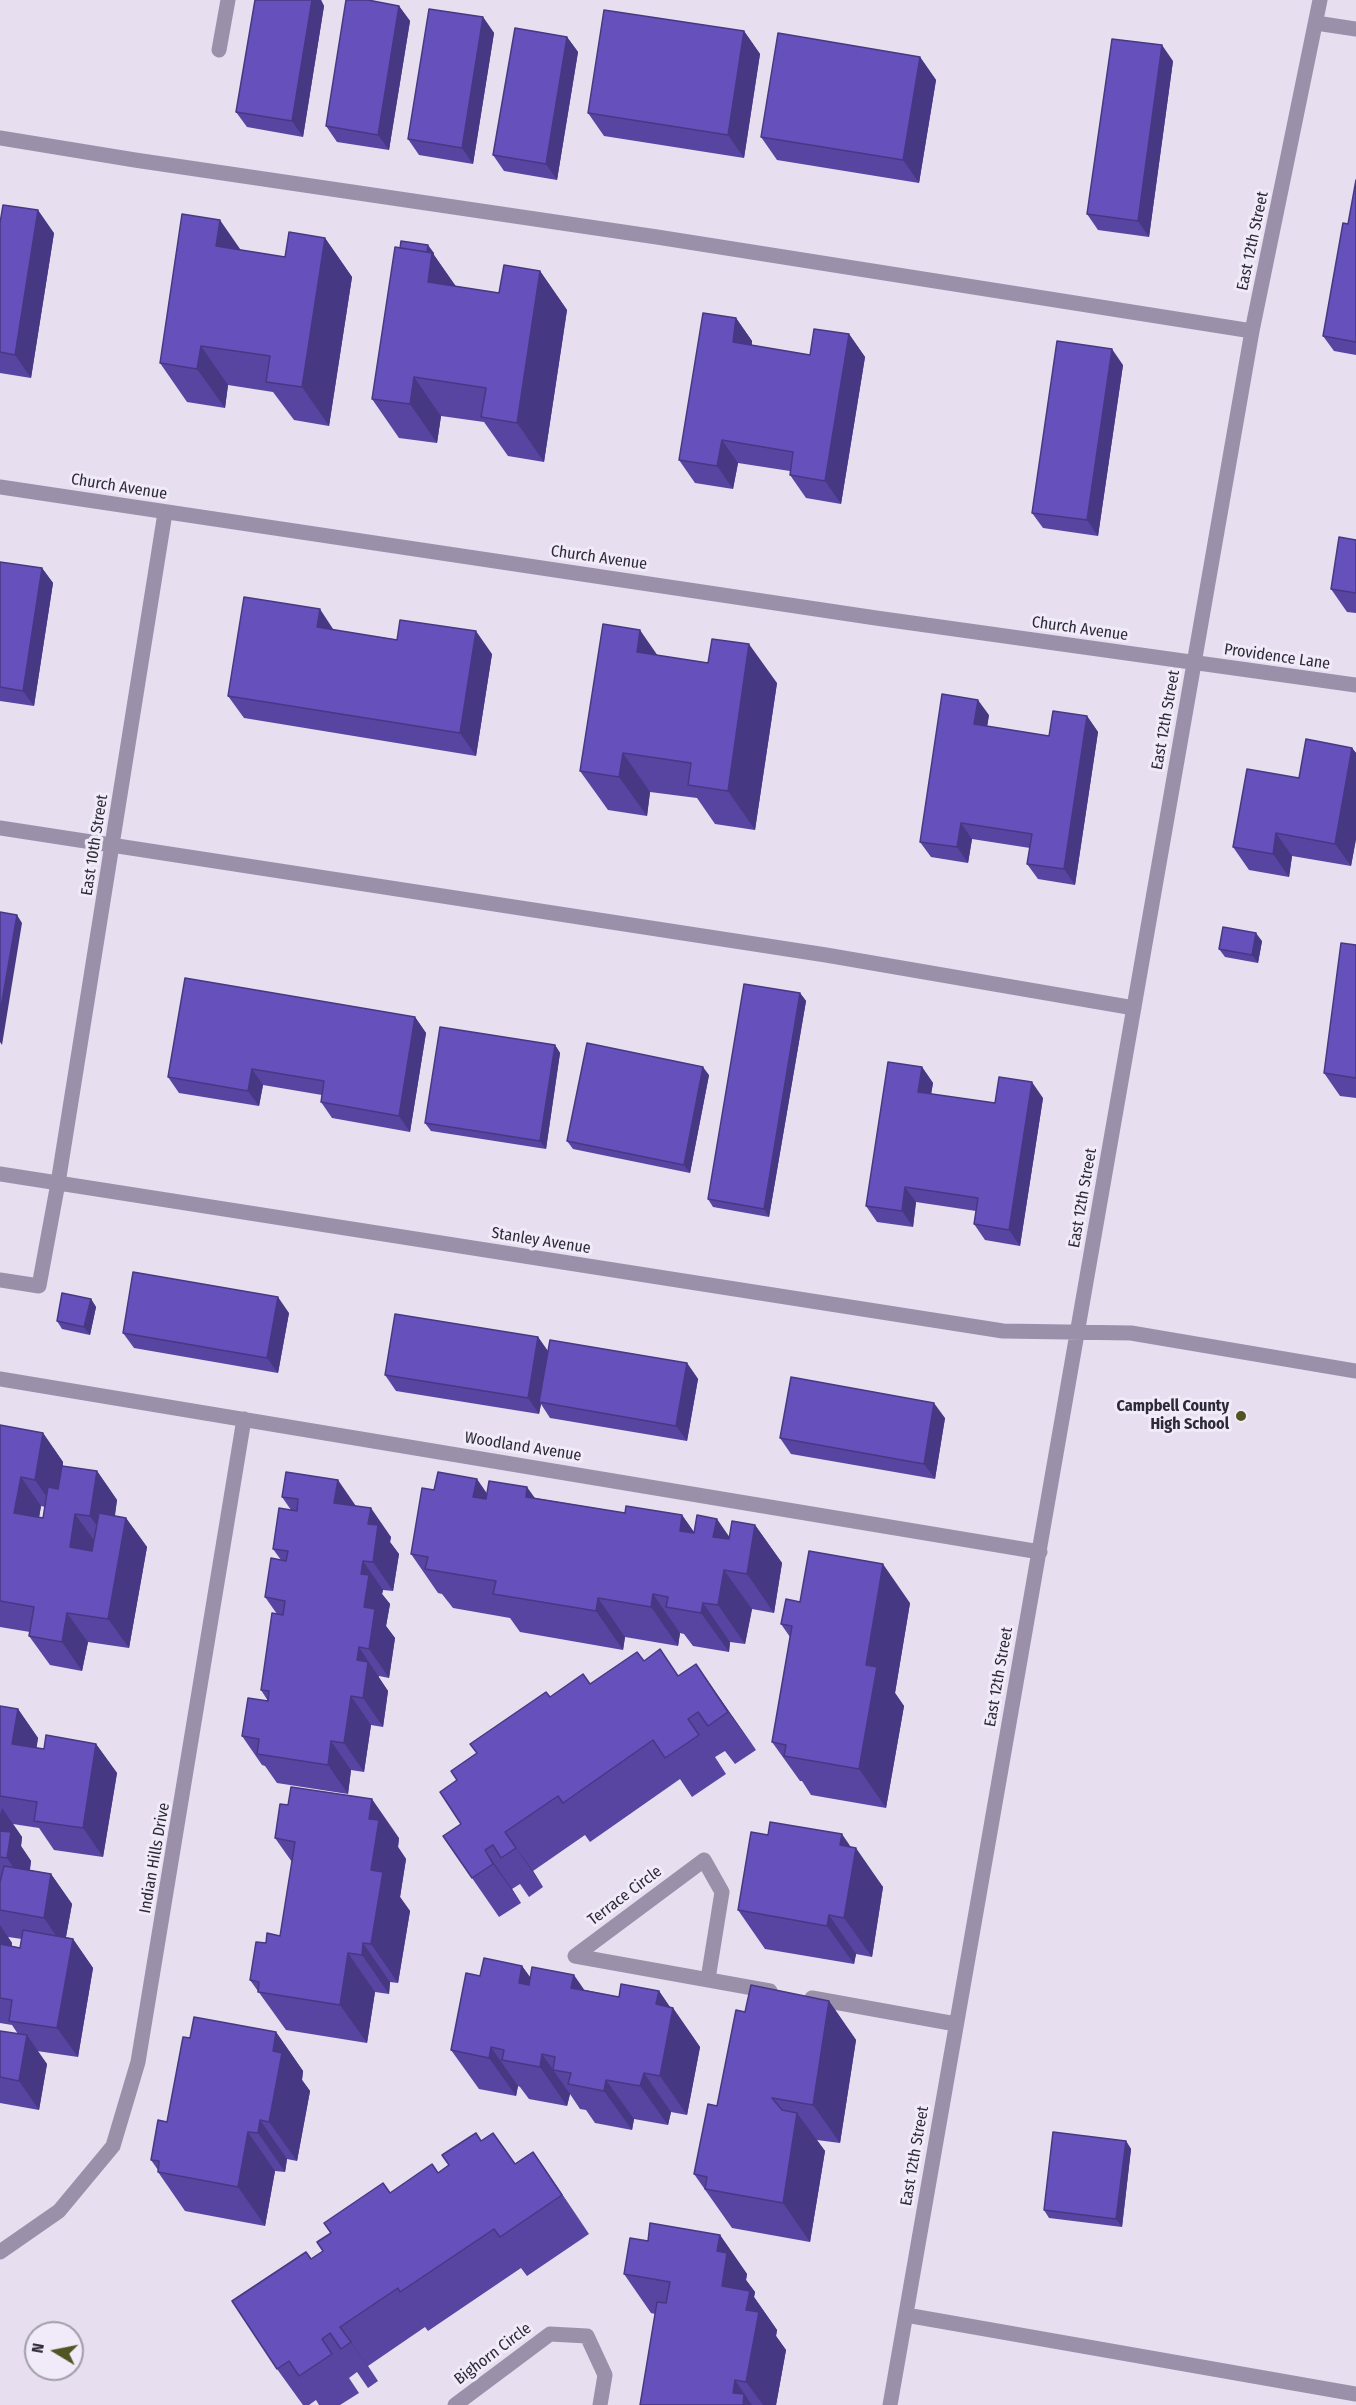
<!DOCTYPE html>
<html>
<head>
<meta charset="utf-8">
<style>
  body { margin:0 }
  #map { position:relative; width:1356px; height:2405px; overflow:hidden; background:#e7def0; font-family:"Fira Sans Condensed",sans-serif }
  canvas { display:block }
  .north { position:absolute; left:24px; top:2321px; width:60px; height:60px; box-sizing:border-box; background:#f1eaf8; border:2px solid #a39daa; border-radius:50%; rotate:280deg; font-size:16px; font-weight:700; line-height:24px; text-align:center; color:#2d2936 }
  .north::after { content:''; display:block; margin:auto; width:21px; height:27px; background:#525422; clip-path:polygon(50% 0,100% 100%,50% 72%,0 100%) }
</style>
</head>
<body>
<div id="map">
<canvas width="1356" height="2405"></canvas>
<div class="north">N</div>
</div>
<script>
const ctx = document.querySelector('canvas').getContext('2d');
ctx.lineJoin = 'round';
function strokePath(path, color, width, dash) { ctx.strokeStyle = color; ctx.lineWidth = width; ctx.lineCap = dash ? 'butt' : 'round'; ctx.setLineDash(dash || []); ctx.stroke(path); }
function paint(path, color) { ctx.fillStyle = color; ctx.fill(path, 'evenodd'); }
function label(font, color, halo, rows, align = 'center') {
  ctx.font = font + ' "Fira Sans Condensed",sans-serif'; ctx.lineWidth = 6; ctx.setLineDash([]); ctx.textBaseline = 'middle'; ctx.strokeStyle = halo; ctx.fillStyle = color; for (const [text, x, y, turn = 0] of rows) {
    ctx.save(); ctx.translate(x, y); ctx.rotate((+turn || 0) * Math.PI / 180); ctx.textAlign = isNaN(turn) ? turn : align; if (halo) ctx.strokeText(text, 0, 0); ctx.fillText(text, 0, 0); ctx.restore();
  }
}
const minor = new Path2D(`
  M1316,23l40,6
  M219,50l9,-50
  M0,138l135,22 522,77 595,94
  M0,487l876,131 480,67
  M0,828l826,127 308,53
  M0,1174l1003,157 128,2 225,38
  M0,1280l39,6 19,-103 107,-670
  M0,1379l1040,173
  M708,1979l14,-87 -18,-32 -129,96 195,35
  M812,1998l144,26
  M0,2252l59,-41 54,-65 25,-84 106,-643
  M906,2315l450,79
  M455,2405l95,-71 37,2 18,39 -5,30
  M890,2405l362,-2074 68,-331`);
const wall = new Path2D(`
  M255,0h66l3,6 -21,131 -56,-10 -11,-15z
  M399,6l11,15 -21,129 -52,-8 -11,-16z
  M483,17l11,16 -21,131 -54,-9 -11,-16z
  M744,31l16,23 -16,104 -140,-22 -16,-23z
  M567,37l11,15 -21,128 -53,-9 -11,-16z
  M920,57l16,23 -17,103 -142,-23 -16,-23z
  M1173,61l-24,176 -51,-7 -11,-16z
  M1356,180v175l-22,-4 -11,-15 25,-112z
  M0,223l54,10 -23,145 -31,-5z
  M325,238l27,39 -23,149 -35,-6 -21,-28 -45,-7 -3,23 -38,-6 -27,-39 81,-113 44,7z
  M434,253v2l21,31 44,7 41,-22 27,39 -23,152 -36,-6 -24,-34 -43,-6 -4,27 -38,-5 -27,-39z
  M736,318l16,23v4l58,10 39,-21 16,23 -24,147 -35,-6 -16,-23v-4l-52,-8 -5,26 -38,-6 -16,-23z
  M1123,365l-25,171 -55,-8 -11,-15z
  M1356,540v73l-9,-1 -16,-23z
  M0,562l42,6 11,15 -19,123 -34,-5z
  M334,630l158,24 -16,102 -232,-38 -16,-22z
  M658,655l119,28 -22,147 -40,-6 -18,-26 -47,-6 -3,24 -39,-6 -28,-39z
  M989,715l-2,11 62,10 38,-20 11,16 -23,153 -37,-6 -11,-15 3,-16 -58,-9 -4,24 -37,-6 -11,-15z
  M1352,748l4,5v86l-5,27 -59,-10 -3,21 -40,-7 -16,-23 66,-69z
  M1262,941l-4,22 -33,-6 -6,-8z
  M1356,945v153l-16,-2 -16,-23z
  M800,993l6,8 -37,216 -56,-10 -5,-8z
  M415,1017l11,16 -16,99 -78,-14 -11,-16 1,-7 -59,-10 -4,21 -80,-13 -11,-16z
  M555,1045l5,8 -14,96 -115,-18 -6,-8z
  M922,1067l11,16 -2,11 64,9 48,-5 -23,148 -35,-6 -11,-16 2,-13 -60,-9 -3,25 -36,-5 -11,-16z
  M709,1075l-19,98 -117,-24 -6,-8z
  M91,1299l5,8 -6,28 -28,-6 -5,-8z
  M289,1313l-11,60 -144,-25 -11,-15z
  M538,1337l10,14 139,12 11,16 -11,62 -137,-23 -9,-14 -2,10 -143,-23 -11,-16z
  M945,1418l-10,61 -144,-25 -11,-16z
  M0,1425l43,8 20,29v4l34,5 20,29 -2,16 11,2 21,29 -18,101 -41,-6 -6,29 -32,-6 -21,-29 1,-4 -30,-5zM41,1506l4,1 -2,11 -4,-1z
  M434,1490l53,4 48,4 90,15 57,2 12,17 36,5 25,-12 27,38 -8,50 -22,-4 -7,35 -15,-2 -1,10 -36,-6 -9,-12 -4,-1 -2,13 -53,-9 -2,13 -103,-18 -10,-14 -57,-10 -11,-14 -4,-1 -27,-39z
  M282,1497l74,9 35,31 -1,5 9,12 -6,37 -10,-1 -1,4 8,10 -4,22 9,12 -6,40 -10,-2v2l9,13 -5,36 -12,-2 -7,47 -13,-2 -3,24 -71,-11 -12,-17 -3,-1 -20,-29 26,-35 -7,-11 16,-76 -12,-17 16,-37 -8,-11 18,-39z
  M800,1602l110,1 -15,90 9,13 -18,102 -75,-13 -9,-14h-2l-28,-39 18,-105 -9,-13z
  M644,1661l35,15 17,-12 60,86 -21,14 -10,-13 -10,6 11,17 -34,23 -12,-18 -90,63 -5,-7 -52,36 10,16 -14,10 -9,-13 -8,5 9,14 -22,14 -27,-39 -11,-54 16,-70 73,-57 40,-13z
  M0,1706l18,3 20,29 -2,10 8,1 52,-5 21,29 -14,84 -49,-7 -15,-22 -26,-4 9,13 -1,9 10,15 -1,9 21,4 21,30 -6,33 7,2 20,29 -15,89 -41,-6 10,13 -8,46 -39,-7v-72l18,3 -6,-9 -12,-2zM8,1937l14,2 -2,9 -8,-2v-3z
  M275,1838h124l-1,9 8,12 -6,38 10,14 -12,72 -8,-1 -1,12 -14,-2 -8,51 -81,-13 -36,-50 16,-37 14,-7 12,-74z
  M852,1847l31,40 -11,70 -16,-3 -2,10 -89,-15 -27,-39z
  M522,1966l8,11 55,13 34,7 40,-6 11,16 3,1 27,39 -13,68 -16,-3 -3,13 -34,-6 -2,11 -37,-7 -9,-13 -6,-1 -10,-15 -3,12 -38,-7 -9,-12 -2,-1 -2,10 -37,-7 -28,-39 29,-74z
  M829,2001l27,39 -16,103 -23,-3 8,11 -15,91 -78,-14 -38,-54 23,-68 28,-94z
  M276,2032l27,39 -1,9 8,11 -13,70 -10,-2 -2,13 -10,-1 -10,55 -80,-15 -27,-39v-2l-7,-10 16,-38 23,-84z
  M481,2141l34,23 18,-12 56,82 -62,42 -6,-8 -93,63 -3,-4 -57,39 10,15 -10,7 -11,-16 -8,6 10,15 -19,12h-21l-3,-5 -7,5h-6l-26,-36 34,-110 12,-8 67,-58 48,-20z
  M1126,2141l5,8 -9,78 -73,-9 -5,-8z
  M720,2235l27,39 -1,6 9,12 -1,5 23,33 -1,6 10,14 -10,55h-136l15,-91 -4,-1 -27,-39 24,-33z`);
const shadedWall = new Path2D(`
  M312,0h9l3,6 -21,131 -11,-16z
  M399,6l11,15 -21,129 -11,-15z
  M483,17l11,16 -21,131 -11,-16z
  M744,31l16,23 -16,104 -16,-23z
  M567,37l11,15 -21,128 -11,-16z
  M1162,45l11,16 -24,176 -11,-16z
  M920,57l16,23 -17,103 -16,-23z
  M38,210l16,23 -23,145 -16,-23z
  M220,220l27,39 -31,-13z
  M325,238l27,39 -23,149 -27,-39z
  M428,245l6,8v2l26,37 -5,29 -31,-46z
  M540,271l27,39 -23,152 -27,-39z
  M736,318l16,23 -3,24 -16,-23z
  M849,334l16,23 -24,147 -16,-23z
  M201,346l27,39 -3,23 -28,-39z
  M1112,349l11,16 -25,171 -11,-16z
  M414,377l27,39 -4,27 -27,-39z
  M722,440l16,23 -5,26 -16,-23z
  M42,568l11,15 -19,123 -11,-15z
  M320,609l15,23 -18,-5z
  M640,630l27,39 -30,-17z
  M476,631l16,23 -16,102 -16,-23z
  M749,644l28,39 -22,147 -27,-39z
  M978,700l11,15 -4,25 -11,-16z
  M1087,716l11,16 -23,153 -11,-16z
  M1352,748l4,5v86l-5,27 -16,-22z
  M623,753l27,39 -3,24 -28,-39z
  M961,823l11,16 -4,24 -11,-16z
  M1276,833l16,23 -3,21 -16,-23z
  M17,915l5,8 -20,122 -2,-3v-29z
  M1256,933l6,8 -4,22 -6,-8z
  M800,993l6,8 -37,216 -5,-8z
  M415,1017l11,16 -16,99 -11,-16z
  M555,1045l5,8 -14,96 -6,-8z
  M703,1067l6,8 -19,98 -6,-8z
  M922,1067l11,16 -4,24 -11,-15z
  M252,1069l11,16 -4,21 -11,-15z
  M1032,1082l11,16 -23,148 -11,-16z
  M905,1187l11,15 -3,25 -11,-16z
  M278,1297l11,16 -11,60 -11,-15z
  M91,1299l5,8 -6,28 -6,-8z
  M538,1337l11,16 -10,49 2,2 -2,10 -11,-16z
  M687,1363l11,16 -11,62 -11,-15z
  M934,1403l11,15 -10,61 -11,-15z
  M43,1433l20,29 -8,47 -20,-29z
  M97,1471l20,29 -7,45 -20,-29z
  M21,1477l20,29 -6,36 -21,-29z
  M477,1479l27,39 -31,-21z
  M338,1480l20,29 -24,-6z
  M527,1487l28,39 -29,-29z
  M371,1508l20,29 -1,5 9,12 -6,37 -20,-29 -5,-38z
  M75,1514l21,29 -6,33 -20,-29z
  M682,1515l27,39 -29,-23z
  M126,1518l21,29 -18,101 -21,-29z
  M717,1519l27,39 -31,-21z
  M755,1525l27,38 -8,50 -27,-39z
  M363,1561l20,29 -1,4 8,10 -4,22 9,12 -6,40 -20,-29 -8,-75z
  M883,1564l27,39 -15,90 9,13 -18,102 -27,-39 7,-104z
  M724,1570l28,39 -7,35 -27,-39z
  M653,1594l27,39 -2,13 -27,-39z
  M598,1598l27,39 -2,13 -27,-39z
  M703,1603l27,39 -1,10 -28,-39z
  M67,1613l21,29 -6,29 -20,-29z
  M359,1647l29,44 -5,36 -20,-29 -6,-38z
  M696,1664l27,39 33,47 -28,-38z
  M351,1696l20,29 -7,47 -20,-29z
  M18,1709l20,29 -5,35 -21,-29z
  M331,1741l20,29 -3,24 -20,-29z
  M96,1744l21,29 -14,84 -20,-29z
  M372,1799l27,39 -1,9 8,12 -6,38 10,14 -12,72 -27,-39v-74l-2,-51z
  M2,1808l20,29 -1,9 10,15 -4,26 -20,-29 -7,-25v-19z
  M505,1832l28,39 10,16 -27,-39z
  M842,1834l13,19 1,-5 27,39 -11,70 -28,-39 -4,-73z
  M485,1850l27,39 9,14 -28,-39z
  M51,1874l21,30 -8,43 -20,-29z
  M829,1915l27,39 -2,10 -27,-38z
  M0,1925l12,18 -4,28 -8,-11z
  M73,1939l20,29 -15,89 -21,-29z
  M363,1943l27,39 -1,12 -27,-39z
  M348,1953l27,39 -8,51 -27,-38z
  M522,1966l27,38 -30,-21z
  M574,1975l27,39 -30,-26z
  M659,1991l13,19 1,-2 27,39 -13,68 -27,-39 -4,-72z
  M829,2001l27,39 -16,103 -27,-38z
  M276,2032l27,39 -1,9 8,11 -13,70 -28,-39 4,-71z
  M27,2035l20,29 -8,46 -20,-29z
  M491,2047l27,39 -2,10 -27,-38z
  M542,2054l28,40 -3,12 -27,-39z
  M644,2073l27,39 -3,13 -28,-39z
  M606,2080l28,39 -2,11 -28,-39z
  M797,2113l28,38 -15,91 -27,-39z
  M260,2120l27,39 -2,13 -27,-39z
  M248,2132l27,39 -10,55 -27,-39z
  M1126,2141l5,8 -9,78 -6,-8z
  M533,2152l27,39 29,43 -27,-39z
  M720,2235l27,39 -1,6 9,12 -1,5 23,33 -1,6 10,14 -10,55h-13l-17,-23 -24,-96 -5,-35z
  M340,2327l38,54 -27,-39z
  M735,2380l17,25h-11l-8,-12z`);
const building = new Path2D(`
  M255,0h57l-20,121 -56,-9z
  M346,0h22l31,6 -21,129 -52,-9z
  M429,9l54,8 -21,131 -54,-9z
  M604,10l140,21 -16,104 -140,-22z
  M515,28l52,9 -21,127 -53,-9z
  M778,33l142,24 -17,103 -142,-23z
  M1112,39l50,6 -24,176 -51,-7z
  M1356,180v162l-33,-6 20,-113 5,1z
  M3,205l35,5 -23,145 -15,-3v-129z
  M182,214l38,6 -4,26 69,11 4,-25 36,6 -23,149 -36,-5 4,-26 -69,-10 -4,23 -37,-6z
  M401,241l27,4 -1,7 -27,-4z
  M395,247l37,6 -4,29 71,11 5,-28 36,6 -23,152 -36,-6 5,-29 -72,-11 -4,27 -38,-5z
  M703,313l33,5 -3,24 77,13 4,-26 35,5 -24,147 -35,-6 3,-23 -71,-12 -5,26 -38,-6z
  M1057,341l55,8 -25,171 -55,-7z
  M1339,537l17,3v53l-25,-4z
  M0,562l42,6 -19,123 -23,-4z
  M244,597l76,12 -3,18 80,13 3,-20 76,11 -16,102 -232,-37z
  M603,624l37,6 -3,22 71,11 4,-24 37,5 -21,147 -40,-6 3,-22 -68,-10 -4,24 -39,-6z
  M942,694l36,6 -4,24 75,12 4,-25 34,5 -23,153 -37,-5 5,-30 -71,-11 -4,24 -37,-5z
  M1306,739l46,9 -17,96 -59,-11 -3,21 -40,-7 14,-78 52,9z
  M0,912l17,3 -17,98z
  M1223,927l33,6 -4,22 -33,-6z
  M1341,943l15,2v133l-32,-5z
  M185,978l230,39 -16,99 -78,-14 3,-21 -72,-12 -4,22 -80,-14z
  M744,984l56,9 -36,216 -56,-10z
  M440,1027l115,18 -15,96 -115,-18z
  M587,1043l116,24 -19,98 -117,-24z
  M888,1062l34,5 -4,25 77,11 4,-26 33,5 -23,148 -35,-6 4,-26 -73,-11 -3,24 -36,-5z
  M133,1272l145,25 -11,61 -144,-25z
  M62,1293l29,6 -7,28 -27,-6z
  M395,1314l143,23 -10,61 -143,-23z
  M550,1340l137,23 -11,63 -137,-24z
  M791,1377l143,26 -10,61 -144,-26z
  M0,1425l43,8 -8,47 -14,-3 -7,36 29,5 5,-31 10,2 4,-23 35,5 -7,45 -15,-2 -5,33 22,4 7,-38 27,5 -18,101 -41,-6 -5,29 -33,-6 5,-29 -34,-6z
  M286,1472l52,8 -4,23 37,5 -3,16 10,1 -5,37 -10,-1 -2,13 8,1 -5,32 11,2 -6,40 -10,-2 -2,13 11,2 -5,36 -12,-2 -7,47 -13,-2 -3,24 -71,-11 2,-15 -17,-3 6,-38 20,3 1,-10 -8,-1 11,-77 11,2 2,-14 -20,-4 6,-39 15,3 2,-10 -15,-2 6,-41 18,3 1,-12 -16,-2z
  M438,1472l39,7 -4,18 13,2 3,-18 38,6 -1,10 99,16 1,-7 56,9 -2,16 14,2 3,-18 20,4 -4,18 16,2 3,-18 23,4 -8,49 -23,-4 -6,35 -15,-2 -2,10 -35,-6 2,-10 -15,-3 -2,13 -53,-9 -2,13 -103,-17 3,-13 -71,-12 3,-12 -17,-3 11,-66 12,2z
  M809,1551l74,13 -17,101 11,2 -18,102 -75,-13 2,-11 -14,-3 20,-116 -11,-2 5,-25 14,3z
  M660,1649l18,27 18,-12 32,48 -20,14 -10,-14 -10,7 11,16 -34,23 -12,-18 -90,63 -5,-7 -53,36 11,16 -15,10 -8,-13 -8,5 8,14 -21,14 -29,-42 18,-12 -21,-32 17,-12 -6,-9 26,-18 -7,-9 76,-52 4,5 33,-23 7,10 47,-32 7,9z
  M0,1706l18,3 -6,35 32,5 2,-14 50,9 -13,84 -49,-7 3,-19 -37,-6z
  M291,1787l81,12 -3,20 10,1 -8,50 12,2 -12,72 -8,-1 -1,12 -14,-2 -8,52 -82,-13 1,-10 -9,-2 6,-38 10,1 1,-10 13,3 15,-94 -20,-4 5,-34 8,1z
  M770,1822l72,12 -2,11 16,3 -12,70 -15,-3 -2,11 -89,-16 13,-78 17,3z
  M0,1831l11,1 -4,26 -7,-1z
  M4,1866l47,8 -7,44 -44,-8v-28z
  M23,1930l50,9 -16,89 -48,-7 3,-21 -12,-2v-54l20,4z
  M484,1958l38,8 -3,17 10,2 3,-18 42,8 -3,13 48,9 2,-13 38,7 -3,13 17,4 -13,68 -16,-3 -4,13 -34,-6 -2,11 -36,-7 3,-11 -18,-3 2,-13 -13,-3 -2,13 -38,-7 2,-10 -13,-3 -2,11 -38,-8 15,-77 14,3z
  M751,1985l78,16 -16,104 -41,-7 10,12 15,3 -14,90 -78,-14 2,-12 -13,-3 14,-70 9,2 19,-96 9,2z
  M194,2017l82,15 -3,19 9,2 -13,69 -9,-2 -2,13 -10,-1 -10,55 -80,-15 1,-11 -8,-1 7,-40 9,2 16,-85 7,1z
  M0,2031l27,4 -8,46 -19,-4z
  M1053,2132l73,9 -10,78 -72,-9z
  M476,2133l5,8 12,-8 22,31 18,-12 29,43 -62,42 -6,-8 -94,63 -2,-4 -58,39 11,15 -10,7 -11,-16 -8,6 10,15 -33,22 -10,-15 -12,8 -45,-68 74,-49 5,7 12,-8 -6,-9 14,-9 -7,-10 59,-40 7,10 42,-29 6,9 11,-8 -7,-10z
  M650,2223l70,12 -3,16 10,2 -5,33 28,5 -4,19 13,2 -13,70 -11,-2 -2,13 11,1 -1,11h-103l17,-103 9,1 4,-21 -46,-8 6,-36 18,3z`);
const markers = [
  [1241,1416,6,"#525422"]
];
const streetNames = [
  ["East 12th Street",1253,241,-78],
  ["Church Avenue",119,487,9],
  ["Church Avenue",599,558,8],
  ["Church Avenue",1080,629,8],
  ["Providence Lane",1277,657,8],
  ["East 12th Street",1166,720,-80],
  ["East 10th Street",95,845,-81],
  ["East 12th Street",1083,1198,-80],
  ["Stanley Avenue",541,1241,9],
  ["Woodland Avenue",523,1447,9],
  ["East 12th Street",999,1677,-80],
  ["Indian Hills Drive",155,1858,-80],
  ["Terrace Circle",625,1896,-37],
  ["East 12th Street",915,2156,-80],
  ["Bighorn Circle",493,2354,-37]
];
const poiNames = [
  ["Campbell County",1229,1407],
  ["High School",1229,1425]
];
strokePath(minor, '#9b90aa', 15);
paint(wall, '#5845a2');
paint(shadedWall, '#473884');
paint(building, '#6650bc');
strokePath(building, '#473884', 1.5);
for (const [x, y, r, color] of markers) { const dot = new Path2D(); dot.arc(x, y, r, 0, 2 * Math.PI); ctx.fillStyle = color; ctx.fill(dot); strokePath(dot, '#f1eaf8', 2); }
label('16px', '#2d2936', '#f1eaf8', streetNames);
label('bold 16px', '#2d2936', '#f1eaf8', poiNames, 'right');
</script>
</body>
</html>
